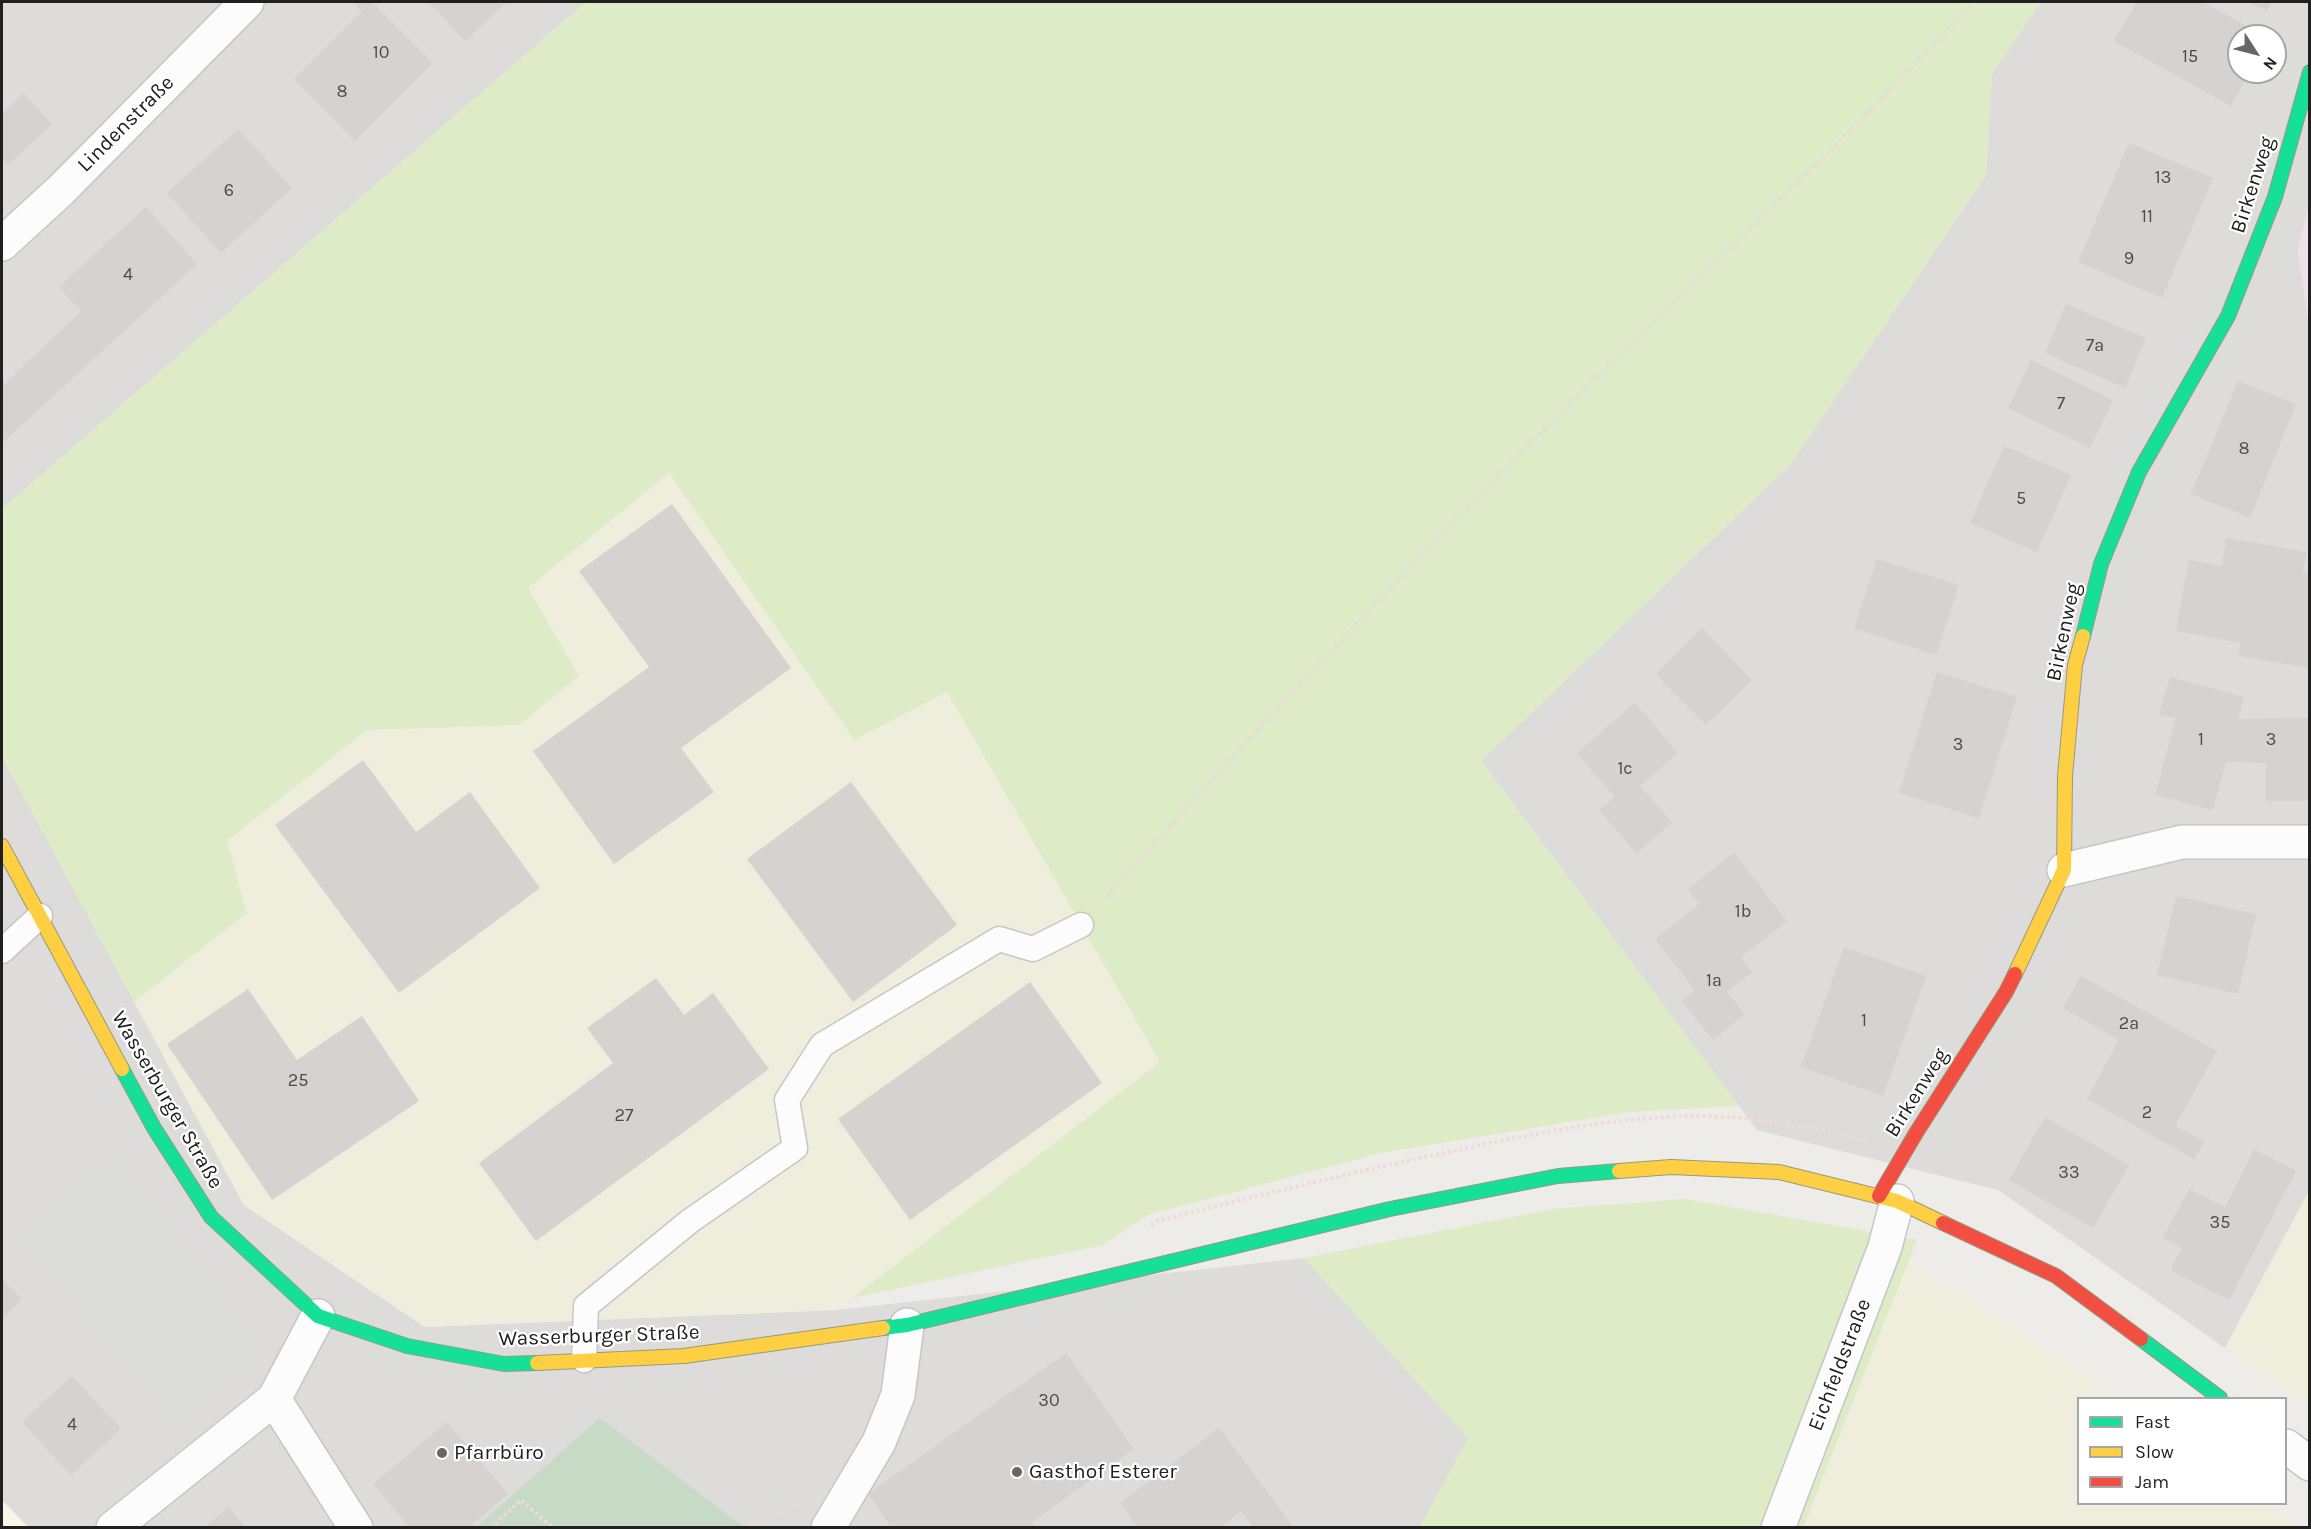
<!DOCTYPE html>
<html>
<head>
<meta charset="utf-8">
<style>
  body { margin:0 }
  #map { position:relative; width:2311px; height:1529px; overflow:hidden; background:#eeece9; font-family:Karla,sans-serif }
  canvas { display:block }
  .frame { position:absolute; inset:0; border:3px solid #202020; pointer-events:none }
  .legend { position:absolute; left:2077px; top:1397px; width:210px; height:108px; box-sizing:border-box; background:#fff; border:2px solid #a6a6a6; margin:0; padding:8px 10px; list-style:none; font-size:18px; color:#202020 }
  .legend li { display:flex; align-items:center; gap:12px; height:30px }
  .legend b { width:30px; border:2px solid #a6a6a6 }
  .north { position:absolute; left:2227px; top:24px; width:60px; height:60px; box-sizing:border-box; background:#fff; border:2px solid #a6a6a6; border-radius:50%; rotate:126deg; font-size:16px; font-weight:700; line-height:24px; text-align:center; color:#202020 }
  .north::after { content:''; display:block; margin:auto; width:21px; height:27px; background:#686766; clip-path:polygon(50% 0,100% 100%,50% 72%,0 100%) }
</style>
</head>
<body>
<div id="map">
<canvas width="2311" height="1529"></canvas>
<div class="frame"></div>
<ul class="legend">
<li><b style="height:8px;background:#16e098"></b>Fast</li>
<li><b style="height:8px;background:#ffcf43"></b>Slow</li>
<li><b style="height:8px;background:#f24e42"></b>Jam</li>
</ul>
<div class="north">N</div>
</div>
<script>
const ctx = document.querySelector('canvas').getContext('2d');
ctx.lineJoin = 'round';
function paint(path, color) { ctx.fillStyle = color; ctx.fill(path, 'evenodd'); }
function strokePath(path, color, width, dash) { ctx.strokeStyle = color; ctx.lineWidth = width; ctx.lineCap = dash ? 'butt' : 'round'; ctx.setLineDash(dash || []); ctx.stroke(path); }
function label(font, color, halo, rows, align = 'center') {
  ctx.font = font + ' Karla,sans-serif'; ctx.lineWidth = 4.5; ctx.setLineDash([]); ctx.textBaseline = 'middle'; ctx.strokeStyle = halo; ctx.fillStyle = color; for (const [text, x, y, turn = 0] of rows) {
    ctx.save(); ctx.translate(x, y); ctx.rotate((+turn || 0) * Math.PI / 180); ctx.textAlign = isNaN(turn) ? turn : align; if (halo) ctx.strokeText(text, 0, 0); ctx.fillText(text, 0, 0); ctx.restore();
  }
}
const residential = new Path2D(`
  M2,2h584l-584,507z
  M2041,2h268v204l-11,44 12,79 -1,862 -84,157 -227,-158 -241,-60 -276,-369 309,-296 196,-290 6,-101zM2239,36h36v36h-36z
  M2,756l242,449 181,122 411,-17 468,-52 165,180 -49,89h-1418z`);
const industrial = new Path2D(`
  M2309,206v123l-11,-79z`);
const education = new Path2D(`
  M2,1500l26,27h-26z`);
const religious = new Path2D(`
  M117,1151l150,202 -88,79 -165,-199z`);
const farmland = new Path2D(`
  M669,473l185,267 92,-49 215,371 -325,248 -411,17 -181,-122 -110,-203 113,-89 -20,-72 140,-111 152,-5 60,-49 -51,-88z
  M2309,1191v213l-84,-56z
  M1908,1262l106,64 102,72h-38v106h186l34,23h-495z`);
const grass = new Path2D(`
  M586,2h1455l-49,72 -6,101 -196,290 -309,296 258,345 -109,6 -249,41 -233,62 -45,30 -251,53 308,-236 -213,-370 -93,48 -185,-267 -141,115 51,88 -60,49 -152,5 -140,111 20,72 -113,89 -132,-246v-247z
  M1685,1199l232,41 -114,288 -383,-1 48,-89 -164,-180 248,-49z`);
const cemetery = new Path2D(`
  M600,1418l144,109h-268z`);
const building = new Path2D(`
  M353,2h19l61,61 -78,78 -61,-62 68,-68z
  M429,2h78l-42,39z
  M2137,2h66l62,34h-26v36h11l-19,34 -117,-65z
  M2248,2h23l-4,9z
  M23,93l29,31 -44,41 -6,-7v-44z
  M238,129l54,59 -71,65 -54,-60z
  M2129,143l84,35 -51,120 -84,-36z
  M146,207l51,57 -195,179v-63l3,4 76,-73 -22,-24z
  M2066,304l80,34 -21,50 -80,-35z
  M2031,360l82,40 -23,48 -82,-40z
  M2238,381l58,23 -46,114 -59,-24z
  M2004,446l67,29 -34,77 -67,-29z
  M672,504l119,164 -110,80 33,44 -100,72 -81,-113 116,-84 -70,-96z
  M2226,538l81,14 -4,20 7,2v94l-72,-12 2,-13 -64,-12 13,-71 33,6z
  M1877,559l82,26 -23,70 -82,-27z
  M1702,628l50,52 -46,45 -50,-51z
  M1937,672l80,25 -38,121 -80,-25z
  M2170,677l74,20 -6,22 72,-1v83h-44v-38l-40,-1 -13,48 -58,-15 21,-77 -17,-4z
  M1635,703l43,50 -38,33 32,37 -36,30 -37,-43 16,-13 -38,-44z
  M363,760l53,72 54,-40 70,96 -141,105 -124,-168z
  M851,782l106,143 -104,77 -106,-143z
  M1734,853l53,68 -46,36 11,15 -25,20 18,22 -32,26 -31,-39 13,-11 -40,-51 44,-35 -11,-15z
  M2176,896l80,18 -18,80 -81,-19z
  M1844,947l82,29 -43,120 -82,-29z
  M2081,976l136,75 -42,75 29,16 -10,17 -107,-60 32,-59 -56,-32z
  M656,978l28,37 29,-22 56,76 -233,172 -57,-78 134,-100 -26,-35z
  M1030,982l72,101 -192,137 -72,-101z
  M248,989l49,71 65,-44 57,85 -147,99 -105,-156z
  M2045,1117l84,48 -36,63 -84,-48z
  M2254,1149l42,22 -67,129 -59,-30 12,-22 -19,-10 26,-49 36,18z
  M2,1279l20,20 -20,20z
  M1066,1353l68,96 -102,73 4,6h-144l-24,-34z
  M72,1376l49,53 -50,46 -49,-53z
  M447,1422l61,72 -40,34h-58l-37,-44z
  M1219,1428l75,100h-40l-13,-17 -21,17h-81l-19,-25z
  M228,1507l18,21h-42z`);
const path = new Path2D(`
  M1104,899c130,-144 262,-288 398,-427 155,-159 321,-307 472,-470
  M1151,1225l6,-4c100,-25 200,-50 301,-71 88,-19 180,-38 270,-33 47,3 94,12 139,24
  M491,1528l30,-28 32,28
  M745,1528l51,-24`);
const lane = new Path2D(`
  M2,951l38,-35
  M584,1360l2,-54 104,-85 105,-73 -8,-48 35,-55 177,-106 34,10 48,-24`);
const street = new Path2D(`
  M2,244l59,-54 186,-188
  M2064,870l118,-28h128
  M274,1399l82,129
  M2286,1446l24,18
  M113,1528l161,-129 44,-83
  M828,1528l51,-86 19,-47 9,-70
  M1778,1528l107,-281 12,-46`);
const fast = new Path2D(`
  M2083,636l18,-72 38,-92 89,-156 47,-119 35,-125
  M122,1069l32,59 57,89 107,99 89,30 97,18 33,-1
  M883,1328l24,-3 483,-116 168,-33 61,-5
  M2141,1339l79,59`);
const slow = new Path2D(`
  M2,846l120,223
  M2015,974l49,-104 1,-94 10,-111 8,-29
  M1619,1171l52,-4 108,5 118,29 46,22
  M537,1363l147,-7 199,-28`);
const jam = new Path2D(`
  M1879,1196l37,-63 90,-141 9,-18
  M1943,1223l113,53 85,63`);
const markers = [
  [442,1453,6,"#686766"],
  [1017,1472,6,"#686766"]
];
const numberNames = [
  ["10",381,53],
  ["15",2190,57],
  ["8",342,92],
  ["13",2163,178],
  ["6",229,191],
  ["11",2147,217],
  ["9",2129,259],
  ["4",128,275],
  ["7a",2095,346],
  ["7",2061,404],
  ["8",2244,449],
  ["5",2021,499],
  ["1",2201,740],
  ["3",2271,740],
  ["3",1958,745],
  ["1c",1625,769],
  ["1b",1743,912],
  ["1a",1714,981],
  ["1",1864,1021],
  ["2a",2129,1024],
  ["25",298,1081],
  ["2",2147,1113],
  ["27",624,1116],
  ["33",2069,1173],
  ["35",2220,1223],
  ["30",1049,1401],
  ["4",72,1425]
];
const streetNames = [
  ["Lindenstraße",126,124,-45],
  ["Birkenweg",2253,185,-72],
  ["Birkenweg",2064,632,-78],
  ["Birkenweg",1917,1093,-58],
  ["Wasserburger Straße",167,1100,60],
  ["Wasserburger Straße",599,1336,-2],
  ["Eichfeldstraße",1840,1365,-69]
];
const poiNames = [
  ["Pfarrbüro",454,1453],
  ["Gasthof Esterer",1029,1472]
];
paint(residential, '#dddcda');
paint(industrial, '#ece1e8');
paint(education, '#f7f5e5');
paint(religious, '#dcdcda');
paint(farmland, '#efeedc');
paint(grass, '#ddecc7');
paint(cemetery, '#c6dac6');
paint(building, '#d5d2d0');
strokePath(lane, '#c7c6c5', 27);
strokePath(street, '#c7c6c5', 36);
strokePath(fast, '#99997f', 16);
strokePath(slow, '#99997f', 16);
strokePath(jam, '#99997f', 16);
strokePath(path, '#ecdbd9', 4, [3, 3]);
strokePath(lane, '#fcfcfc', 24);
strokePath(street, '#fcfcfc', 33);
strokePath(fast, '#16e098', 14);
strokePath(slow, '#ffcf43', 14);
strokePath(jam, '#f24e42', 14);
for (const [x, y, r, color] of markers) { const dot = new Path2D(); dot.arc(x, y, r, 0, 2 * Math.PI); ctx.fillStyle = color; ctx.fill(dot); strokePath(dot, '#fff', 2); }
label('18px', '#4d4c4c', null, numberNames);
label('21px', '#202020', '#fff', streetNames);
label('21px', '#202020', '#fff', poiNames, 'left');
</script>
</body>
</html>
